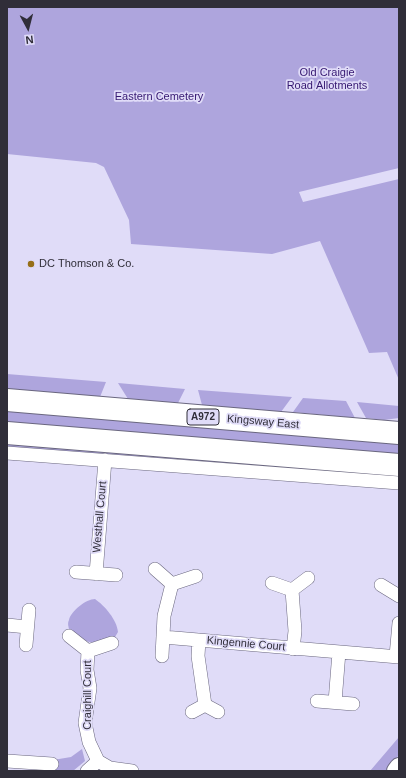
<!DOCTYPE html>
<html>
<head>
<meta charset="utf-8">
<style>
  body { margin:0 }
  #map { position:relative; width:406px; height:778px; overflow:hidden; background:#e0dcf8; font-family:Helvetica,sans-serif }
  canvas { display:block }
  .frame { position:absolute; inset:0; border:8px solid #302e39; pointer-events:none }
  .north { position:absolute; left:8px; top:8px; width:40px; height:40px; -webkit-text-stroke:3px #e0dcf8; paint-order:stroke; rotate:173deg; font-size:11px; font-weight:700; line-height:16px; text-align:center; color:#302e39 }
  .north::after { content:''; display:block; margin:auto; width:14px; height:18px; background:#302e39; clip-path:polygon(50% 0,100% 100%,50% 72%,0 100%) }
</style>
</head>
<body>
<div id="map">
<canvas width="406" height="778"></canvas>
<div class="frame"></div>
<div class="north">N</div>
</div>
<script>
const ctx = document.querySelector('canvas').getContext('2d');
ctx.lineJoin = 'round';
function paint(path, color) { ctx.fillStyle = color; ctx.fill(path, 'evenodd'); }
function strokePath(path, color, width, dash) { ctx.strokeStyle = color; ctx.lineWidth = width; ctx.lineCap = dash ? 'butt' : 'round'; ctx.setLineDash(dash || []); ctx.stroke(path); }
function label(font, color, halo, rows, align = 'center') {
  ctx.font = font + ' Helvetica,sans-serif'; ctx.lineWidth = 3.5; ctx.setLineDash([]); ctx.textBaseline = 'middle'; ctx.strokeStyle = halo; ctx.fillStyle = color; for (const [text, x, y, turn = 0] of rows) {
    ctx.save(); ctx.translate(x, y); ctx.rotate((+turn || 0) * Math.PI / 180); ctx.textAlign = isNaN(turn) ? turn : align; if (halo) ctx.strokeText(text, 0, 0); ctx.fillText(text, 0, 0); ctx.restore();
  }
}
const green = new Path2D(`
  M7,7h392v161l-100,24 4,10 96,-23v201l-12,-28 -18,1 -49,-112 -48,13 -141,-10 -2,-24 -25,-53 -8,-4 -89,-9z
  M7,374l99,8 -6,15 -93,-8z
  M118,383l67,6 -7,14 -50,-4z
  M198,390l94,7 -11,15 -79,-7z
  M303,398l43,3 9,17 -62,-6z
  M357,402l42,4v12l-15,2 -18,-2z
  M7,407l392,32v19l-392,-33z
  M7,439l387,35v5l-387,-32z
  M95,599c10,7 22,21 23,33l-3,5c-27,6 -22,10 -46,-7 0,-3 -2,-6 0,-10 2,-9 17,-21 26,-21z
  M399,737v18l-14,16h-15z
  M82,749l3,12 -12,10h-20v-11l18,-3z`);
const street = new Path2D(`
  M7,453l392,30
  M155,569l17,15
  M76,572l40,3
  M96,574l9,-114
  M272,583l20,7 3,41 -2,18
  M381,585l18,11
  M292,590l16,-12
  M7,625l20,2
  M69,636l19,15
  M163,637l236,20
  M199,640l-1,16 7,49
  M112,643l-24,8 -1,19 3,18 -5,35 4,19 9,19 12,7 22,3
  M26,645l3,-35
  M162,656l2,-40 8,-32 24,-8
  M396,656l3,-33
  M317,701l36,3
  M335,702l4,-50
  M192,712l13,-7 13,7
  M7,761l45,3
  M87,771l11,-10`);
const secondary = new Path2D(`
  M396,771l3,-4`);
const highway = new Path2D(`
  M7,400l392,33
  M7,433l392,32`);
const markers = [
  [31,264,4,"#966e18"]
];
const shields = [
  [203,417,32]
];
const shieldNames = [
  ["A972",203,417]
];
const parkNames = [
  ["Old Craigie",327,73],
  ["Road Allotments",327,86],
  ["Eastern Cemetery",159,97]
];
const poiNames = [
  ["DC Thomson & Co.",39,264]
];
const streetNames = [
  ["Kingsway East",263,422,5],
  ["Westhall Court",100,517,-85],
  ["Kingennie Court",246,644,5],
  ["Craighill Court",88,695,-90]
];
paint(green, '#aea5dd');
strokePath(street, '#6a677f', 14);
strokePath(secondary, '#6a677f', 20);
strokePath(highway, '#6a677f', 24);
strokePath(street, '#fff', 13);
strokePath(secondary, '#fff', 18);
strokePath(highway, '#fff', 22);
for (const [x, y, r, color] of markers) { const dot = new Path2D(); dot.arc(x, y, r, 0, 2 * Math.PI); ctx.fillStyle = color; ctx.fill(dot); strokePath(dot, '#e0dcf8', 1.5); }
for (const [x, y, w] of shields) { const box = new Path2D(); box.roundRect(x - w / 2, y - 8, w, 16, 3); ctx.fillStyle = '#e0dcf8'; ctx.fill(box); strokePath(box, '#302e39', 1); }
label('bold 10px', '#302e39', null, shieldNames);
label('11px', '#351771', '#e0dcf8', parkNames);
label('11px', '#302e39', '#e0dcf8', poiNames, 'left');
label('11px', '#302e39', '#e0dcf8', streetNames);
</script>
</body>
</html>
